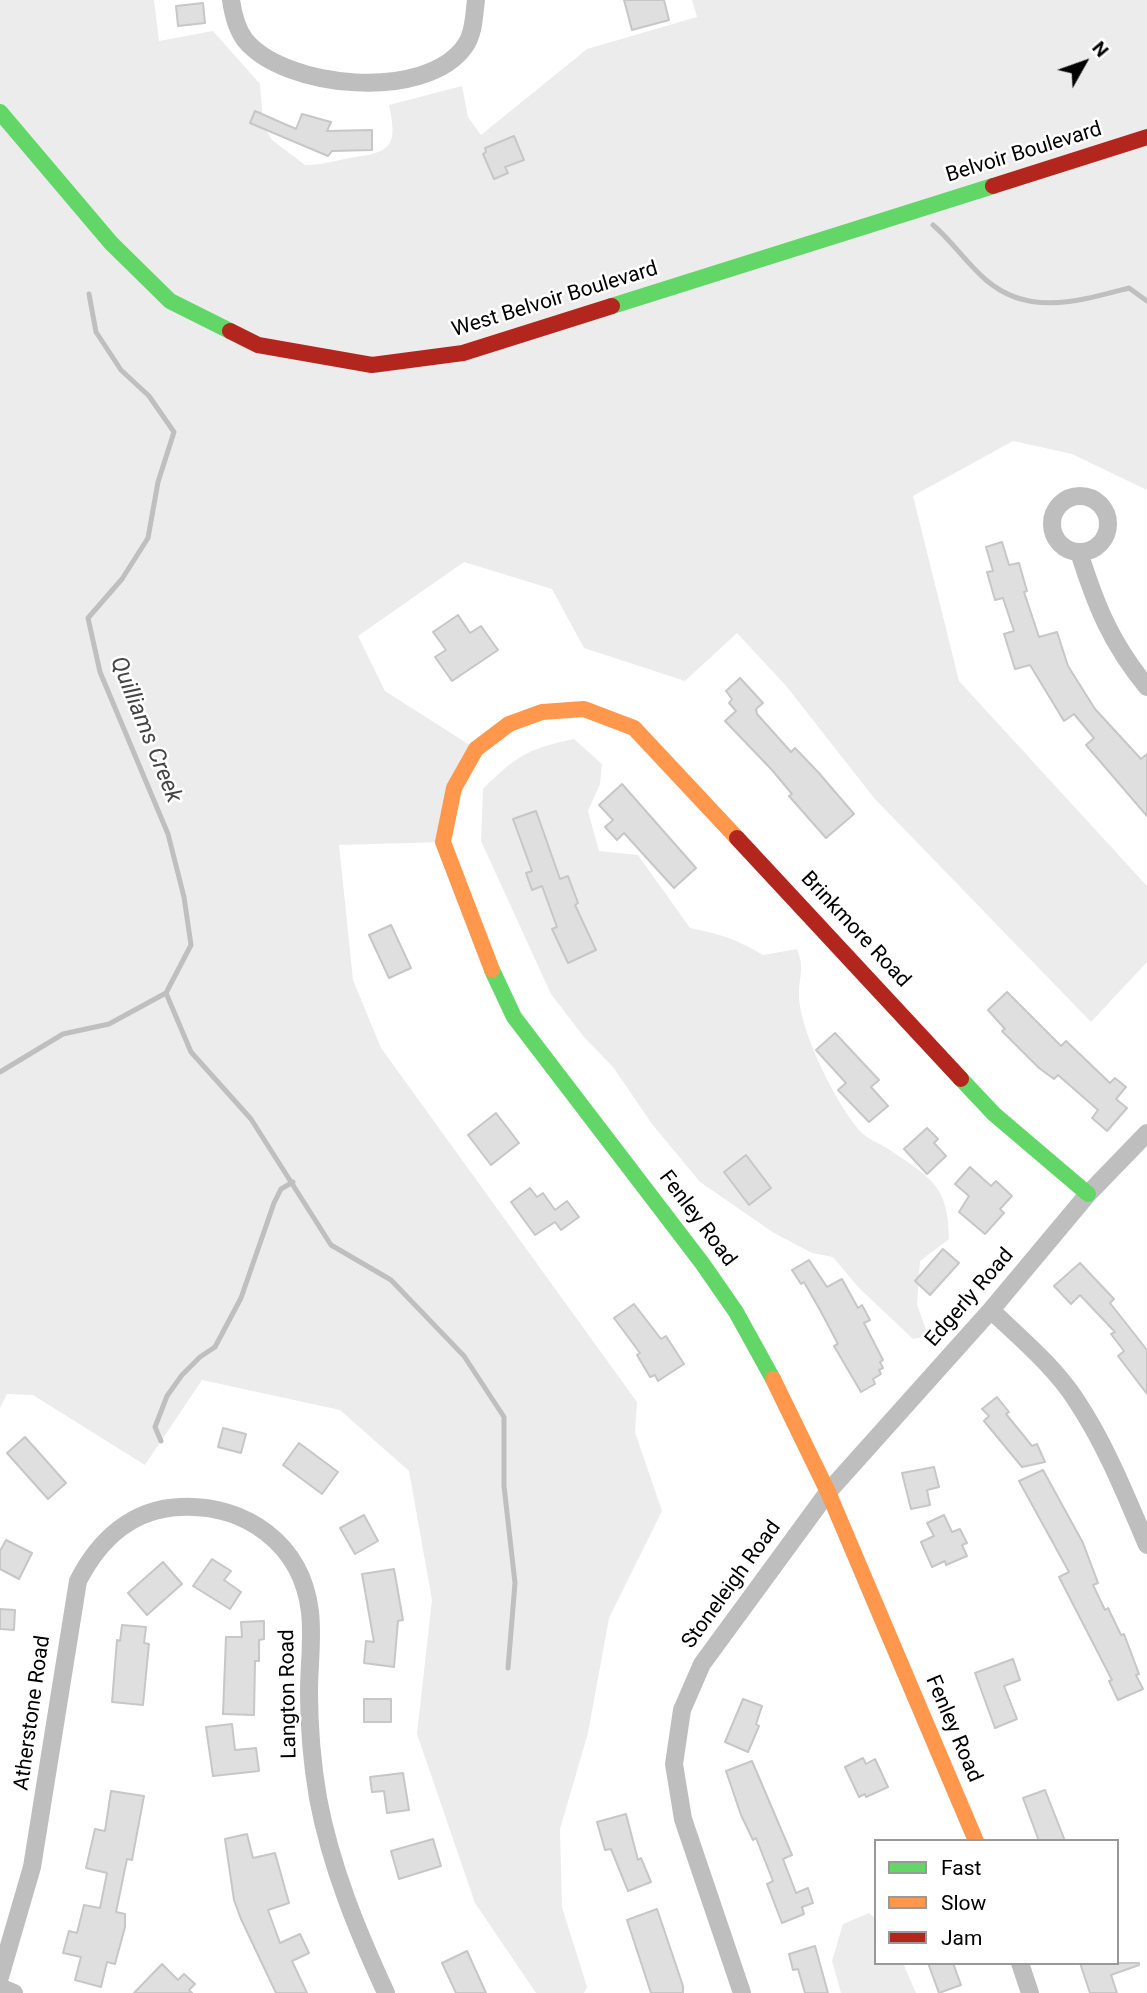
<!DOCTYPE html>
<html>
<head>
<meta charset="utf-8">
<style>
  body { margin:0 }
  #map { position:relative; width:1147px; height:1993px; overflow:hidden; background:#fff; font-family:Roboto,sans-serif }
  canvas { display:block }
  .legend { position:absolute; left:874px; top:1839px; width:245px; height:126px; box-sizing:border-box; background:#fff; border:2px solid #999; margin:0; padding:9px 12px; list-style:none; font-size:21px; color:#000 }
  .legend li { display:flex; align-items:center; gap:14px; height:35px }
  .legend b { width:35px; border:2px solid #999 }
  .north { position:absolute; left:1049px; top:28px; width:70px; height:70px; -webkit-text-stroke:5px #fff; paint-order:stroke; rotate:50deg; font-size:19px; font-weight:700; line-height:28px; text-align:center; color:#000 }
  .north::after { content:''; display:block; margin:auto; width:24px; height:32px; background:#000; clip-path:polygon(50% 0,100% 100%,50% 72%,0 100%) }
</style>
</head>
<body>
<div id="map">
<canvas width="1147" height="1993"></canvas>
<ul class="legend">
<li><b style="height:9px;background:#63d668"></b>Fast</li>
<li><b style="height:9px;background:#ff974d"></b>Slow</li>
<li><b style="height:9px;background:#b3261e"></b>Jam</li>
</ul>
<div class="north">N</div>
</div>
<script>
const ctx = document.querySelector('canvas').getContext('2d');
ctx.lineJoin = 'round';
function paint(path, color) { ctx.fillStyle = color; ctx.fill(path, 'evenodd'); }
function strokePath(path, color, width, dash) { ctx.strokeStyle = color; ctx.lineWidth = width; ctx.lineCap = dash ? 'butt' : 'round'; ctx.setLineDash(dash || []); ctx.stroke(path); }
function label(font, color, halo, rows, align = 'center') {
  ctx.font = font + ' Roboto,sans-serif'; ctx.lineWidth = 5; ctx.setLineDash([]); ctx.textBaseline = 'middle'; ctx.strokeStyle = halo; ctx.fillStyle = color; for (const [text, x, y, turn = 0] of rows) {
    ctx.save(); ctx.translate(x, y); ctx.rotate((+turn || 0) * Math.PI / 180); ctx.textAlign = isNaN(turn) ? turn : align; if (halo) ctx.strokeText(text, 0, 0); ctx.fillText(text, 0, 0); ctx.restore();
  }
}
const green = new Path2D(`
  M0,0h154l5,41 54,-10 47,53 3,40 9,16 33,25c18,0 33,-5 50,-8 39,-5 42,-14 34,-52l73,-19 6,31 13,18 106,-86 110,-32 -5,-17h455v490l-75,-36 -59,-13 -100,55 46,185 188,205v76l-56,60 -217,-224 -87,-111 -50,-54 -52,48 -101,-33 -32,-59 -88,-27 -106,74 27,55 91,58 -33,93 -104,3 14,135 28,68 256,354 -2,30 27,79 -53,107 -21,115 -28,96 2,78 25,80 -3,6h-48l-61,-90 -58,-169 15,-134 -23,-129 -69,-61 -138,-30 -57,85 -112,-70 -26,-1 -7,14z
  M574,739l28,25 -2,20 -12,27 11,40 39,4 52,73c27,5 49,12 73,27l34,-6c8,21 2,25 2,46 0,35 38,110 61,136 7,8 19,12 27,17 42,29 62,36 62,91l-29,22 -3,43 11,32 -15,3 -54,-51 -26,-31 -21,-4 -38,-20 -74,-51 -48,-58 -39,-57 -29,-30 -33,-43 -70,-153 2,-52c33,-33 46,-41 91,-50z
  M869,1913l7,6v44h27l13,30h-75l-9,-32 11,-37z`);
const stream = new Path2D(`
  M933,225c19,16 33,38 53,55 43,37 93,21 143,8l18,13
  M166,993l25,59 60,67 80,126 60,35 73,76 40,61v69l11,97 -7,85
  M0,1072l63,-38 46,-10 57,-31 25,-48 -7,-48 -16,-63 -68,-162 -12,-54 34,-39 26,-41 10,-56 16,-50 -25,-36 -28,-26 -25,-38 -7,-38
  M161,1441l-6,-14 12,-31 15,-21 18,-18 15,-10 26,-49 33,-95 7,-14 12,-7`);
const building = new Path2D(`
  M624,0h40l5,20 -37,10z
  M203,3l2,20 -27,3 -2,-20z
  M255,111l41,18 6,-15 29,8 -4,9 45,-1v20l-40,1 -4,5 -78,-33z
  M514,136l10,24 -19,7 3,6 -14,6 -11,-25 3,-2 -1,-4z
  M1002,542l7,23 10,-2 8,28 -3,1 15,45 18,-5 11,34 27,43 46,50 6,-5v62l-61,-71 8,-7 -20,-24 -10,7 -34,-56 -15,4 -11,-35 10,-3 -11,-33 -8,2 -8,-28 6,-1 -7,-24z
  M458,615l12,18 11,-7 17,24 -46,31 -17,-24 11,-7 -13,-18z
  M740,678l23,25 -7,6 1,5 34,38 4,-4 23,24 36,42 -28,24 -37,-42 3,-2 -20,-24 -47,-49 11,-10 -7,-8 3,-4 -6,-8z
  M622,784l74,84 -22,20 -50,-55 -7,7 -12,-13 8,-7 -14,-15z
  M536,811l24,68 8,-3 10,27 -3,2 21,45 -28,13 -16,-34 5,-2 -15,-41 -10,4 -6,-17 6,-2 -19,-52z
  M391,925l20,43 -22,10 -20,-43z
  M1007,992l54,54 5,-5 44,42 5,-5 11,9 -10,12 11,9 -20,23 -15,-13 6,-8 -40,-35 -4,4 -15,-11 -37,-37 3,-2 -17,-19z
  M835,1033l44,47 -8,7 17,19 -19,16 -31,-32 8,-7 -30,-33z
  M496,1113l23,30 -28,22 -23,-30z
  M927,1128l11,11 -4,4 12,13 -19,18 -23,-25z
  M746,1155l25,33 -22,17 -25,-33z
  M970,1167l21,19 5,-5 16,15 -12,13 4,4 -19,21 -26,-22 10,-16 -14,-12z
  M530,1188l7,9 6,-4 12,17 12,-9 12,16 -18,13 -6,-8 -20,13 -24,-33z
  M943,1249l16,14 -29,32 -15,-14z
  M809,1260l18,27 15,-8 16,29 4,-3 8,15 -6,3 19,37 -3,2 3,6 -4,2 2,4 -8,5 2,5 -14,8 -27,-46 4,-2 -18,-34 -16,-28 -3,2 -9,-14z
  M1080,1263l34,36 -4,4 37,47v44l-29,-38 6,-5 -13,-17 4,-2 -35,-37 -9,9 -17,-18z
  M634,1304l27,35 5,-3 18,28 -26,17 -3,-6 -5,2 -13,-22 3,-2 -26,-35z
  M997,1397l12,15 -3,2 26,32 5,-2 8,18 -23,5 -38,-46 5,-5 -7,-7z
  M223,1428l23,6 -5,19 -23,-6z
  M25,1437l41,46 -18,16 -41,-46z
  M299,1443l39,29 -16,22 -39,-29z
  M934,1467l5,20 -12,3 3,15 -19,4 -9,-36z
  M1043,1470l40,73 15,40 -5,2 12,25 3,-2 13,27 3,-1 15,40 -3,1 7,14 -25,11 -9,-19 3,-1 -53,-103 10,-5 -50,-91z
  M364,1515l14,26 -23,13 -15,-26z
  M944,1515l8,17 8,-3 7,14 -5,2 5,11 -21,9 -1,-4 -13,6 -11,-25 13,-6 -7,-13z
  M6,1540l26,13 -13,26 -19,-10v-18z
  M212,1559l19,12 -7,9 17,12 -11,17 -37,-23z
  M163,1562l19,22 -35,31 -19,-22z
  M394,1569l9,51 -5,1 -4,46 -30,-4 2,-22 8,1 -12,-68z
  M0,1609l15,1 -1,20 -14,-1z
  M264,1621v18l-5,1v21h-4l-1,54 -31,-1 3,-77h16l-1,-15z
  M122,1625l24,2 -2,16 5,1 -6,61 -31,-3 5,-62 3,1z
  M1013,1659l7,21 -16,6 13,33 -22,9 -20,-55z
  M364,1699h27v23h-27z
  M743,1699l19,7 -6,18 3,2 -11,26 -23,-10z
  M232,1724l3,26 21,-2 3,23 -46,5 -7,-49z
  M863,1758l3,6 9,-5 13,28 -22,10 -1,-3 -6,3 -14,-30z
  M752,1761l40,94 -9,4 13,34 12,-5 5,15 -11,4 2,7 -22,9 -15,-39 6,-3 -17,-43 -3,2 -12,-25 -15,-44z
  M403,1773l6,37 -22,3 -3,-22 -12,1 -2,-15z
  M1045,1790l20,51h-26l-16,-43z
  M111,1791l33,5 -12,64 -5,-1 -11,53 9,2v13l-10,37 -8,-2 -6,25 -26,-7 6,-23 -18,-4 6,-22 8,2 7,-28 16,3 7,-35 -21,-5 9,-39 10,2z
  M626,1814l12,46 3,-2 10,24 -23,9 -17,-42 -6,1 -8,-28z
  M247,1834l6,24 22,-5 14,50 -21,7 12,33 20,-9 9,19 -17,8 15,32h-31l-35,-74 -7,-19 -9,-61z
  M433,1839l8,27 -42,13 -8,-28z
  M657,1909l26,77v7h-32l-24,-73z
  M815,1946l13,47h-23l-7,-24 -5,1 -4,-16z
  M467,1951l19,42h-30l-14,-30z
  M928,1963h25l8,22 -22,8z
  M1080,1963h59v2l-28,10 6,18h-27z
  M162,1964l16,16 6,-6 11,10 -6,6 3,3h-58z`);
const street = new Path2D(`
  M231,0c2,14 5,28 14,40 40,49 181,62 220,6 9,-13 9,-31 11,-46
  M1052 524a28 28 0 1 1 56 0a28 28 0 1 1-56 0Z
  M1079,552c17,54 32,91 68,135
  M991,1310c30,29 63,56 85,90 30,45 50,96 71,145
  M1020,1963l10,30
  M0,1977l32,-110 46,-286c21,-41 54,-72 102,-74 66,-3 122,37 130,105 3,26 -1,54 -1,80 0,36 3,71 9,106 13,69 39,132 68,195
  M0,1987l14,6
  M742,1993l-59,-174 -9,-55 8,-54 20,-46 126,-172 163,-182 97,-116 59,-61`);
const fast = new Path2D(`
  M0,112l111,131 59,58 60,30
  M612,306l381,-120
  M492,970l22,47 188,246 34,49 37,67
  M961,1079l33,35 94,80`);
const slow = new Path2D(`
  M492,970l-49,-128 11,-54 22,-39 33,-25 33,-12 42,-3 50,19 103,110
  M773,1379l55,113 148,349`);
const jam = new Path2D(`
  M993,186l154,-49
  M230,331l28,14 114,20 91,-12 149,-47
  M737,838l224,241`);
const streetNames = [
  ["Belvoir Boulevard",1024,153,-17],
  ["West Belvoir Boulevard",555,300,-17],
  ["Brinkmore Road",855,930,47],
  ["Fenley Road",697,1219,53],
  ["Edgerly Road",970,1298,-49],
  ["Stoneleigh Road",732,1585,-54],
  ["Langton Road",289,1694,-91],
  ["Atherstone Road",33,1713,-82],
  ["Fenley Road",953,1729,67]
];
const waterNames = [
  ["Quilliams Creek",145,730,68]
];
paint(green, '#ececec');
strokePath(stream, '#bfbfbf', 5);
paint(building, '#dfdfdf');
strokePath(building, '#c7c7c7', 2);
strokePath(street, '#bebebe', 18);
strokePath(fast, '#63d668', 16);
strokePath(slow, '#ff974d', 16);
strokePath(jam, '#b3261e', 16);
label('21px', '#000', '#fff', streetNames);
label('italic 23px', '#444', '#fff', waterNames);
</script>
</body>
</html>
